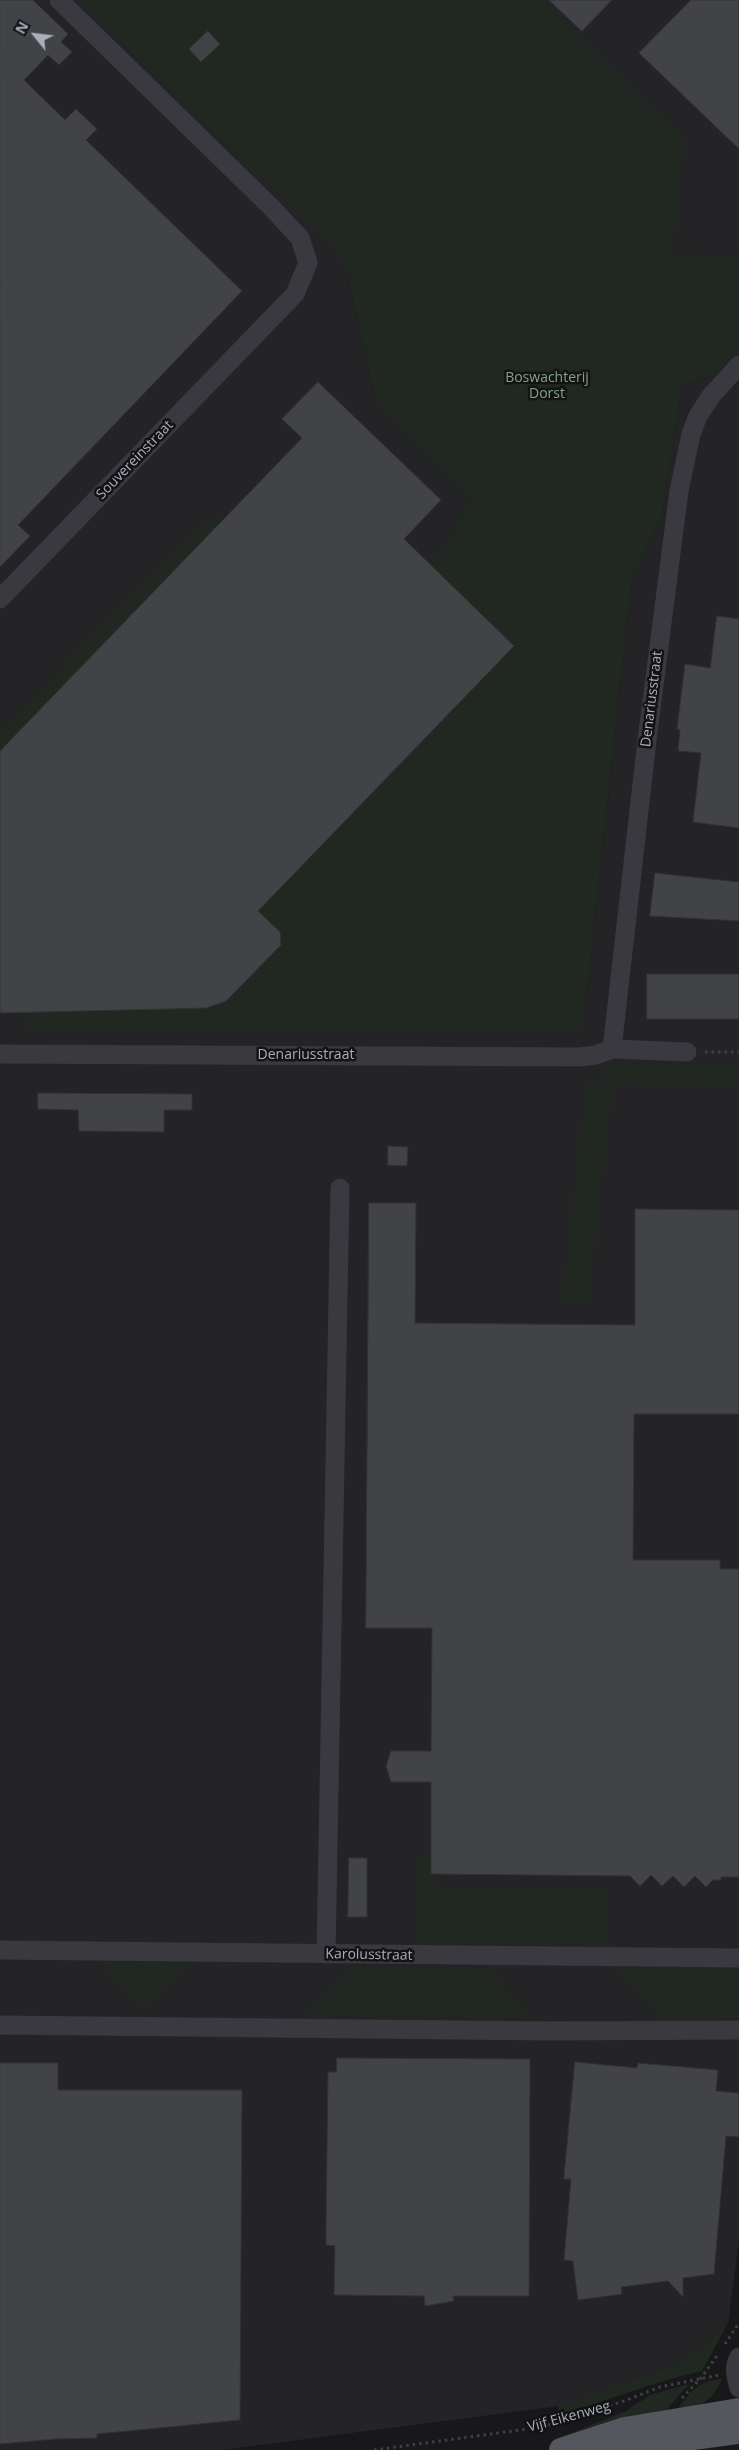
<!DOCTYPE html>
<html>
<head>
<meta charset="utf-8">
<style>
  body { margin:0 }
  #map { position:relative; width:739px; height:2450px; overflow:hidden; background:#18181a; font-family:"Open Sans",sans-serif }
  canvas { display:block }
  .north { position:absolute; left:10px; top:10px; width:50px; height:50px; -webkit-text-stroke:4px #131315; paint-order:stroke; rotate:299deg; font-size:14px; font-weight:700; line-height:20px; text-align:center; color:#aaaeba }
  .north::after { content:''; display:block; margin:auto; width:18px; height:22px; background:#aaaeba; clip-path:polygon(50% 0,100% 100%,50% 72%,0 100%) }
</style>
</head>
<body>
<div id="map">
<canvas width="739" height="2450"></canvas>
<div class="north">N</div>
</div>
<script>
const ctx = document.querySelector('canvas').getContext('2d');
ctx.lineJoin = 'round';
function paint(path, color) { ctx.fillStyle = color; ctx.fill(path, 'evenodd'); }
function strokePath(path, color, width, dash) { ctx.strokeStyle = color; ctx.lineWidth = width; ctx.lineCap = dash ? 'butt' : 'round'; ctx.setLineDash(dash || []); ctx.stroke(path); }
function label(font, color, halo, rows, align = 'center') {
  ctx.font = font + ' "Open Sans",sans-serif'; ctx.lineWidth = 5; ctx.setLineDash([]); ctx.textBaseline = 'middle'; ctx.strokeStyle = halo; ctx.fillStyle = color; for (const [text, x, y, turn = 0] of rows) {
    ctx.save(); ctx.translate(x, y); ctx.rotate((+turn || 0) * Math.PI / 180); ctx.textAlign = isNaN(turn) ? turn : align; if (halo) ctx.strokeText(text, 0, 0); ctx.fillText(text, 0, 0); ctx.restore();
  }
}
const built = new Path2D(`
  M0,0h739v255l-401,-6 9,25 29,129 93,97 -24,46 -43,42 -402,144z
  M739,370v1870l-11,83 -45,39 -124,44 -338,44h-221v-1693l583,273 49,-451 30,-62 20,-133z`);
const green = new Path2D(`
  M76,0h465l144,138 -13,116 67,1v115l-57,14 -20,133 -30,62 -49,451 -557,-1 8,-209 -34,-63v-25l207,-213 121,31 74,38 43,-42 24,-46 -93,-97 -29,-129 -10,-25z
  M606,1063l133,2v20l-126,-1 -25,218 -27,1 25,-219h19z
  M419,1854l17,2v32l171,-1v57h-191l-1,-85z
  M192,1962l-46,47 -5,-1 -44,-45z
  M355,1966l51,2 80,-1 48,51 -231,-2z
  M613,1966l126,1v51h-78z
  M728,2323l-26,48c-49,11 -95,30 -143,44l-1,-9 125,-44z
  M722,2379c-11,25 -21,27 -46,33 13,-19 22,-32 46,-33z
  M689,2384l-21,24v9l-10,-2 -99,23 67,-27 24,-16z`);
const building = new Path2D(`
  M0,0h33l35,34 -7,8 11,10 -13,13 -11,-10 -24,25 41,40 11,-11 21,20 -11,11 156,151 -224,234 12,11 -30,31z
  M549,0h63l-30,31z
  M691,0h48v149l-100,-96z
  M208,31l12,13 -19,18 -12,-13z
  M318,382l123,118 -37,39 110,107 -256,265 22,21 1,13 -55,56 -20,7 -206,5v-262l302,-313 -20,-19z
  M717,616l22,3v209l-46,-6 8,-69 -23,-2 2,-21 -3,-1 8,-65 25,4z
  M655,873l84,9v39l-89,-5z
  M647,974h92v45h-92z
  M38,1093l154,1v16h-28v22l-85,-1 -1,-21 -40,-1z
  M388,1146l20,1 -1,19 -19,-1z
  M369,1203h47l-1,120 220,2v-116l104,1v204h-105l-1,146h87v9h19v308h-18v3h-8l-7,7 -11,-11 -11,11 -11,-11 -11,10 -11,-11 -11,11 -10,-10 -199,-2v-92h-40l-5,-16 5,-15h40l1,-123h-66z
  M349,1858h18v59h-19z
  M337,2058l193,1 -1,237h-76l1,5 -29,5 -1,-10 -90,-1 1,-49 -9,-1v-14l2,-159h8z
  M575,2062l62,6 1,-5 80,7 -2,21 23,2v44l-13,-1 -12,138 -31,4v19l-15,-16 -47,6 1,7 -44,6 -5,-39 -9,-1 7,-81h-7z
  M0,2063h58v27h184l-2,330 -143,14v4l-42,1 -55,5z`);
const path = new Path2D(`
  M705,1052h34
  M725,2344l14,-21
  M682,2398l19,-20 18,-25
  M374,2450l168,-23 82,-26 36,-14 59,-12`);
const minor = new Path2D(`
  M0,599l295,-305 13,-31 -8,-25 -29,-31 -212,-207
  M612,1049l35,-309 32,-249 12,-57 7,-18 13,-20 28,-31
  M0,1054l580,3 16,-2 16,-6 75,3
  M0,1950l739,8
  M326,1954l14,-766
  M0,2025l549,6 190,-1
  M739,2357c-6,10 -3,20 0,31`);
const major = new Path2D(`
  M561,2450l64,-21 114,-19
  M602,2450l137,-18`);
const parkNames = [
  ["Boswachterij",547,378],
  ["Dorst",547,394]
];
const streetNames = [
  ["Souvereinstraat",135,460,-46],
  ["Denariusstraat",652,699,-83],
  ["Denariusstraat",306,1055],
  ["Karolusstraat",369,1955,1],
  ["Vijf Eikenweg",569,2417,-15]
];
paint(built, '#242427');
paint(green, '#202821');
paint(building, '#424347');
strokePath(building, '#323236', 1);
strokePath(path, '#3f4046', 3, [2.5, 4]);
strokePath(minor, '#39393f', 19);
strokePath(major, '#55565e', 24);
label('14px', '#81a484', '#131315', parkNames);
label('14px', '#aaaeba', '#131315', streetNames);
</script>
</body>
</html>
